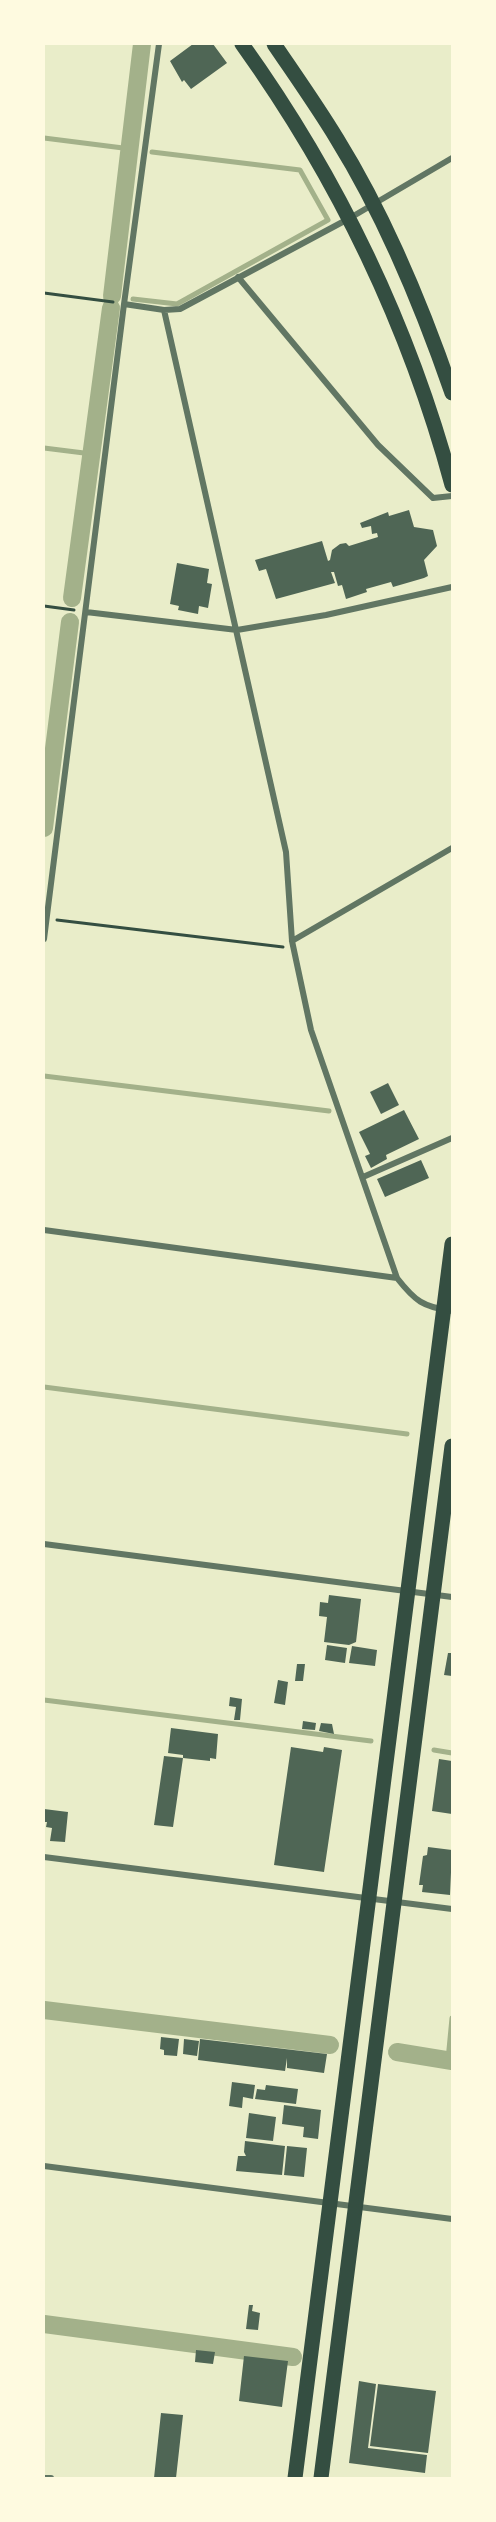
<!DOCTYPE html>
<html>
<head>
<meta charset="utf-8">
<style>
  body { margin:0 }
  #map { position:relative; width:496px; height:2522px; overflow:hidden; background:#e9edc9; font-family:"Public Sans",sans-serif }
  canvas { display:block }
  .frame { position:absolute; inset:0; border:45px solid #fefae0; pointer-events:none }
</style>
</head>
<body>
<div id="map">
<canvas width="496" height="2522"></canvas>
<div class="frame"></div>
</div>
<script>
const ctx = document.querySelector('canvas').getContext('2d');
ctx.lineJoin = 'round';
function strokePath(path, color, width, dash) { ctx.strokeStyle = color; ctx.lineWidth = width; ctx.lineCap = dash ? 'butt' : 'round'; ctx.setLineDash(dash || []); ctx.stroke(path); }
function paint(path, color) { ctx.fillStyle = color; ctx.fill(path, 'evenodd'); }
const stream = new Path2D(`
  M44,138l87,11
  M133,299l44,5 151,-84 -28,-50 -148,-18
  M44,448l48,6
  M44,763l8,1
  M44,1076l285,35
  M44,1387l363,47
  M44,1700l327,41
  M434,1750l18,3
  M448,2060l4,-42`);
const canal = new Path2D(`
  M112,296l30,-252
  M72,598l39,-290
  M44,828l26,-206
  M44,2010l286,35
  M397,2052l55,9
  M44,2324l249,33`);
const building = new Path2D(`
  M193,44h20l14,19 -36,26 -7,-9 -2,2 -12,-21z
  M409,510l5,17 19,3 4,16 -13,14 4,16 -4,2 -31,9 -2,-5 -25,7 1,3 -21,7 -4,-14 -4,1 -4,-14h-3l4,11 -59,16 -10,-30 -7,2 -4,-11 67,-19 6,20 2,-1 2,-10 8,-6 6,-1 3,3 29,-9 -1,-4 -5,1 -1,-8 -9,2 -2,-5 28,-11 1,4z
  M177,563l32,6 -2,14 5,1 -4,24 -9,-2 -1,8 -20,-4 1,-4 -9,-2z
  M388,1083l11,22 -18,9 -11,-22z
  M404,1110l15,29 -33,16 1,4 -16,9 -6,-12 5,-2 -11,-22z
  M421,1160l8,18 -44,19 -8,-18z
  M329,1595l32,4 -5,43 -7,3 -25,-3 3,-25 -8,-1 1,-14 8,1z
  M327,1645l20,3 -2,15 -20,-3z
  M352,1646l25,4 -2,16 -26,-3z
  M448,1653h4v23l-8,-1z
  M297,1664h8l-2,17h-8z
  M278,1680l10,2 -3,23 -11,-2z
  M230,1697l12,2 -2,21h-6l2,-13 -7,-1z
  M303,1721l13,2 -1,7 -13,-1z
  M321,1723l11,1 2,10 -15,-3z
  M171,1728l47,6 -2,25 -6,-1v3l-27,-3v-3l-15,-2z
  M291,1747l32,5 1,-5 18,3 -18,122 -50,-7z
  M164,1756l19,2 -10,69 -19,-2z
  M439,1759l13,2v53l-20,-3z
  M44,1809l24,3 -3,30 -15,-1 2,-13 -6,-1 1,-5h-3z
  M428,1847l24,3 -2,45 -28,-3 1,-7h-4l4,-29 4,-1z
  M161,2037l18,2 -2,17 -13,-1v-5l-4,-1z
  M184,2039l15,2 -2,15 -14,-2z
  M200,2039l127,15 -3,19 -37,-5v-10l-2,13 -87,-11z
  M232,2082l23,3 -2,14 -10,-2 -1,11 -13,-2z
  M266,2085l32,4 -2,15 -41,-5 2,-10 8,1z
  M284,2105l37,5 -3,29 -15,-2 1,-10 -22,-3z
  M249,2113l27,4 -3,24 -27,-3z
  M245,2141l40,5 -3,29 -46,-4 2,-15h8l-2,-4z
  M287,2146l20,2 -3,29 -20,-2z
  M249,2305h4l-1,6 8,2 -2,17 -12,-1z
  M196,2350l19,2 -2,12 -18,-2z
  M244,2356l44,5 -6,46 -43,-6z
  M359,2381l17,3 -8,64 59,7 -2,18 -76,-10z
  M378,2384l58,7 -8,62 -58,-7z
  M161,2413l22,2 -7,63h-22z`);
const path = new Path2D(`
  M44,293l69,9
  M44,606l30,4
  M57,920l226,27`);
const minor = new Path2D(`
  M238,277l140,168 55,53 19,-2
  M124,304l40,6 16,-1 170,-91 102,-60
  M164,310l122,542 6,89 19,89 86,248c18,23 26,29 55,33
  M86,612l151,18 89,-15 126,-28
  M44,939l80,-635 35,-260
  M292,941l160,-93
  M363,1177l89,-39
  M44,1230l353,48
  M44,1544l408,53
  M44,1857l408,52
  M44,2166l408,53
  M44,2478h7`);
const primary = new Path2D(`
  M242,44c96,134 167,282 210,441
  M274,44c21,31 43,62 63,95 49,79 85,167 115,254
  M295,2478l157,-1234
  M321,2478l131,-1032`);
strokePath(stream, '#a3b18a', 5);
strokePath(canal, '#a3b18a', 18);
paint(building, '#4f6655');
strokePath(path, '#344e41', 3);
strokePath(minor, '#617663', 6);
strokePath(primary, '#344e41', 15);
</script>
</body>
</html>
